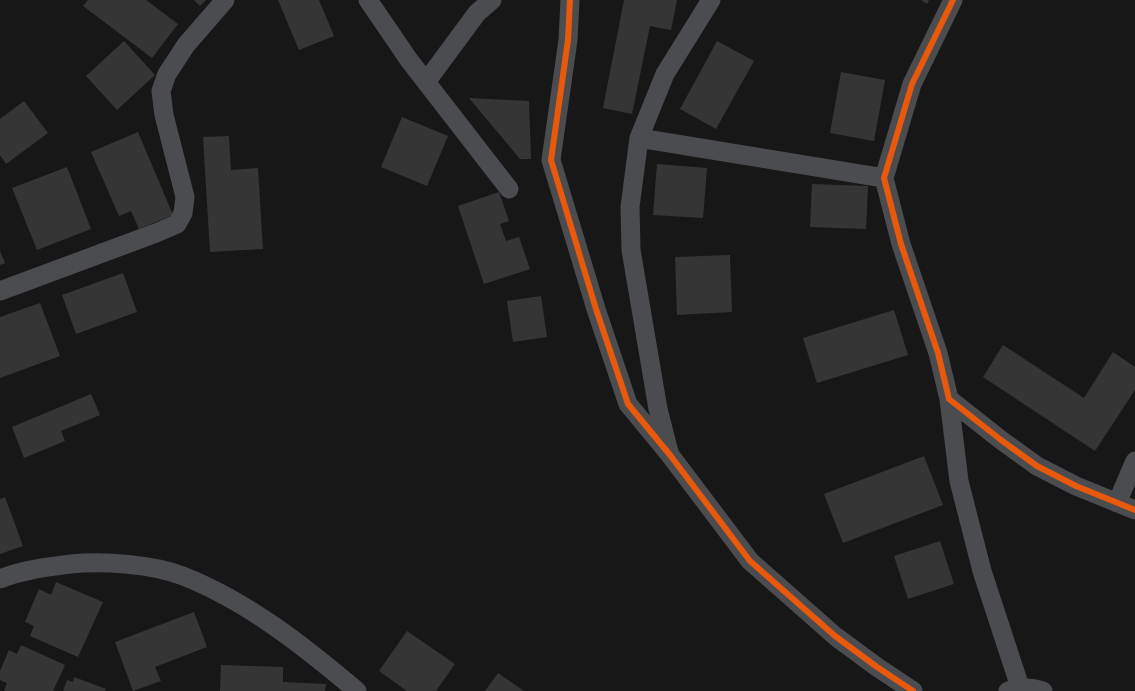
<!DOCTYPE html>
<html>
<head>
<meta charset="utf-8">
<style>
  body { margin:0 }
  canvas { display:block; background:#171717 }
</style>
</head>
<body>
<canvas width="1135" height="691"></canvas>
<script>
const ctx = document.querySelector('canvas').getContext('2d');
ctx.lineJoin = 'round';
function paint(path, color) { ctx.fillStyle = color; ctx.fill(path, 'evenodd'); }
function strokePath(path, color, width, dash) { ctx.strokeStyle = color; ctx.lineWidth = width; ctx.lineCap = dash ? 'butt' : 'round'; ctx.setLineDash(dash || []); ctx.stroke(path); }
const building = new Path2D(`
  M88,0h58l32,24 -26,34 -69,-52z
  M194,0h12l-6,6z
  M278,0h41l15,36 -35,14z
  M624,0h53l-6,30 -21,-4 -18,88 -29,-6z
  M921,0h8l-2,4z
  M124,41l31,34 -38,35 -31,-34z
  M717,41l37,20 -38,68 -36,-20z
  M841,72l44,8 -11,61 -44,-8z
  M469,98l60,3 2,58h-11z
  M24,101l24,32 -42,31 -6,-9v-36z
  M402,117l46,19 -21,50 -46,-19z
  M138,132l35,83 -34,14 -8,-18 -12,5 -28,-64z
  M229,136l2,34 27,-2 5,81 -53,3 -7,-115z
  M657,164l50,4 -4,50 -50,-3z
  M67,167l24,62 -54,21 -25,-62z
  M812,184l56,2 -2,43 -56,-2z
  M499,192l10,29 -9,3 6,17 13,-4 11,32 -46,15 -26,-78z
  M0,251l5,12 -5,2z
  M730,255l2,57 -55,3 -2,-58z
  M123,273l14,39 -61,22 -14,-39z
  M541,296l6,41 -34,5 -6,-41z
  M40,303l20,53 -60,22v-61z
  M894,310l14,45 -91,28 -14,-45z
  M1003,345l81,53 29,-46 22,15v23l-40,61 -112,-74z
  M91,394l9,21 -39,16 4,10 -41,17 -12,-31z
  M924,456l19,49 -100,38 -19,-49z
  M5,497l18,49 -23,8v-55z
  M940,541l14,43 -46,15 -14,-43z
  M56,582l47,20 -25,55 -48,-21 4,-10 -9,-4 14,-33 12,6z
  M194,612l13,35 -52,20 6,14 -28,10 -18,-49z
  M407,631l48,33 -19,27h-29l-28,-20z
  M21,645l44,20 -12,26h-49l3,-8 -7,-3v-9l9,-21 8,4z
  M221,665l62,2v15l43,2 -1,7h-105z
  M498,673l26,18h-39z
  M74,677l32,12 -1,2h-42l4,-11 6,2z`);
const street = new Path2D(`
  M368,0l41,60 100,129
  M570,0l-2,40 -17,120 45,149 32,95 42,51 80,106 85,75 42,31 36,24
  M711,0l-46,74 -26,64 245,40
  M953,0l-41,84 -28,94 17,66 37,109 11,46 52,41 36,26 39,20 59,24
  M426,82l51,-69 15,-13
  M639,138l-9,69 1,43 27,159 11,43
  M0,291l156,-58 21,-9 6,-11 2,-16 -21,-82 -3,-24 6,-17 19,-29 39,-45
  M949,399l10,82 23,90 38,116
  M1117,503l18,-42
  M0,579c22,-9 47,-12 71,-15 33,-3 81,0 112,12 64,25 122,71 174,115
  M1008,691c13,-4 22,-4 35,0`);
const cycleway = new Path2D(`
  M570,0l-2,40 -17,120 45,149 32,95 42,51 80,106 85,75 42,31 36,24
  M953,0l-41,84 -28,94 17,66 37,109 11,46 52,41 36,26 39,20 59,24`);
paint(building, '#353536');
strokePath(street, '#4b4c50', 19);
strokePath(cycleway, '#e8590c', 6);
</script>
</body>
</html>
